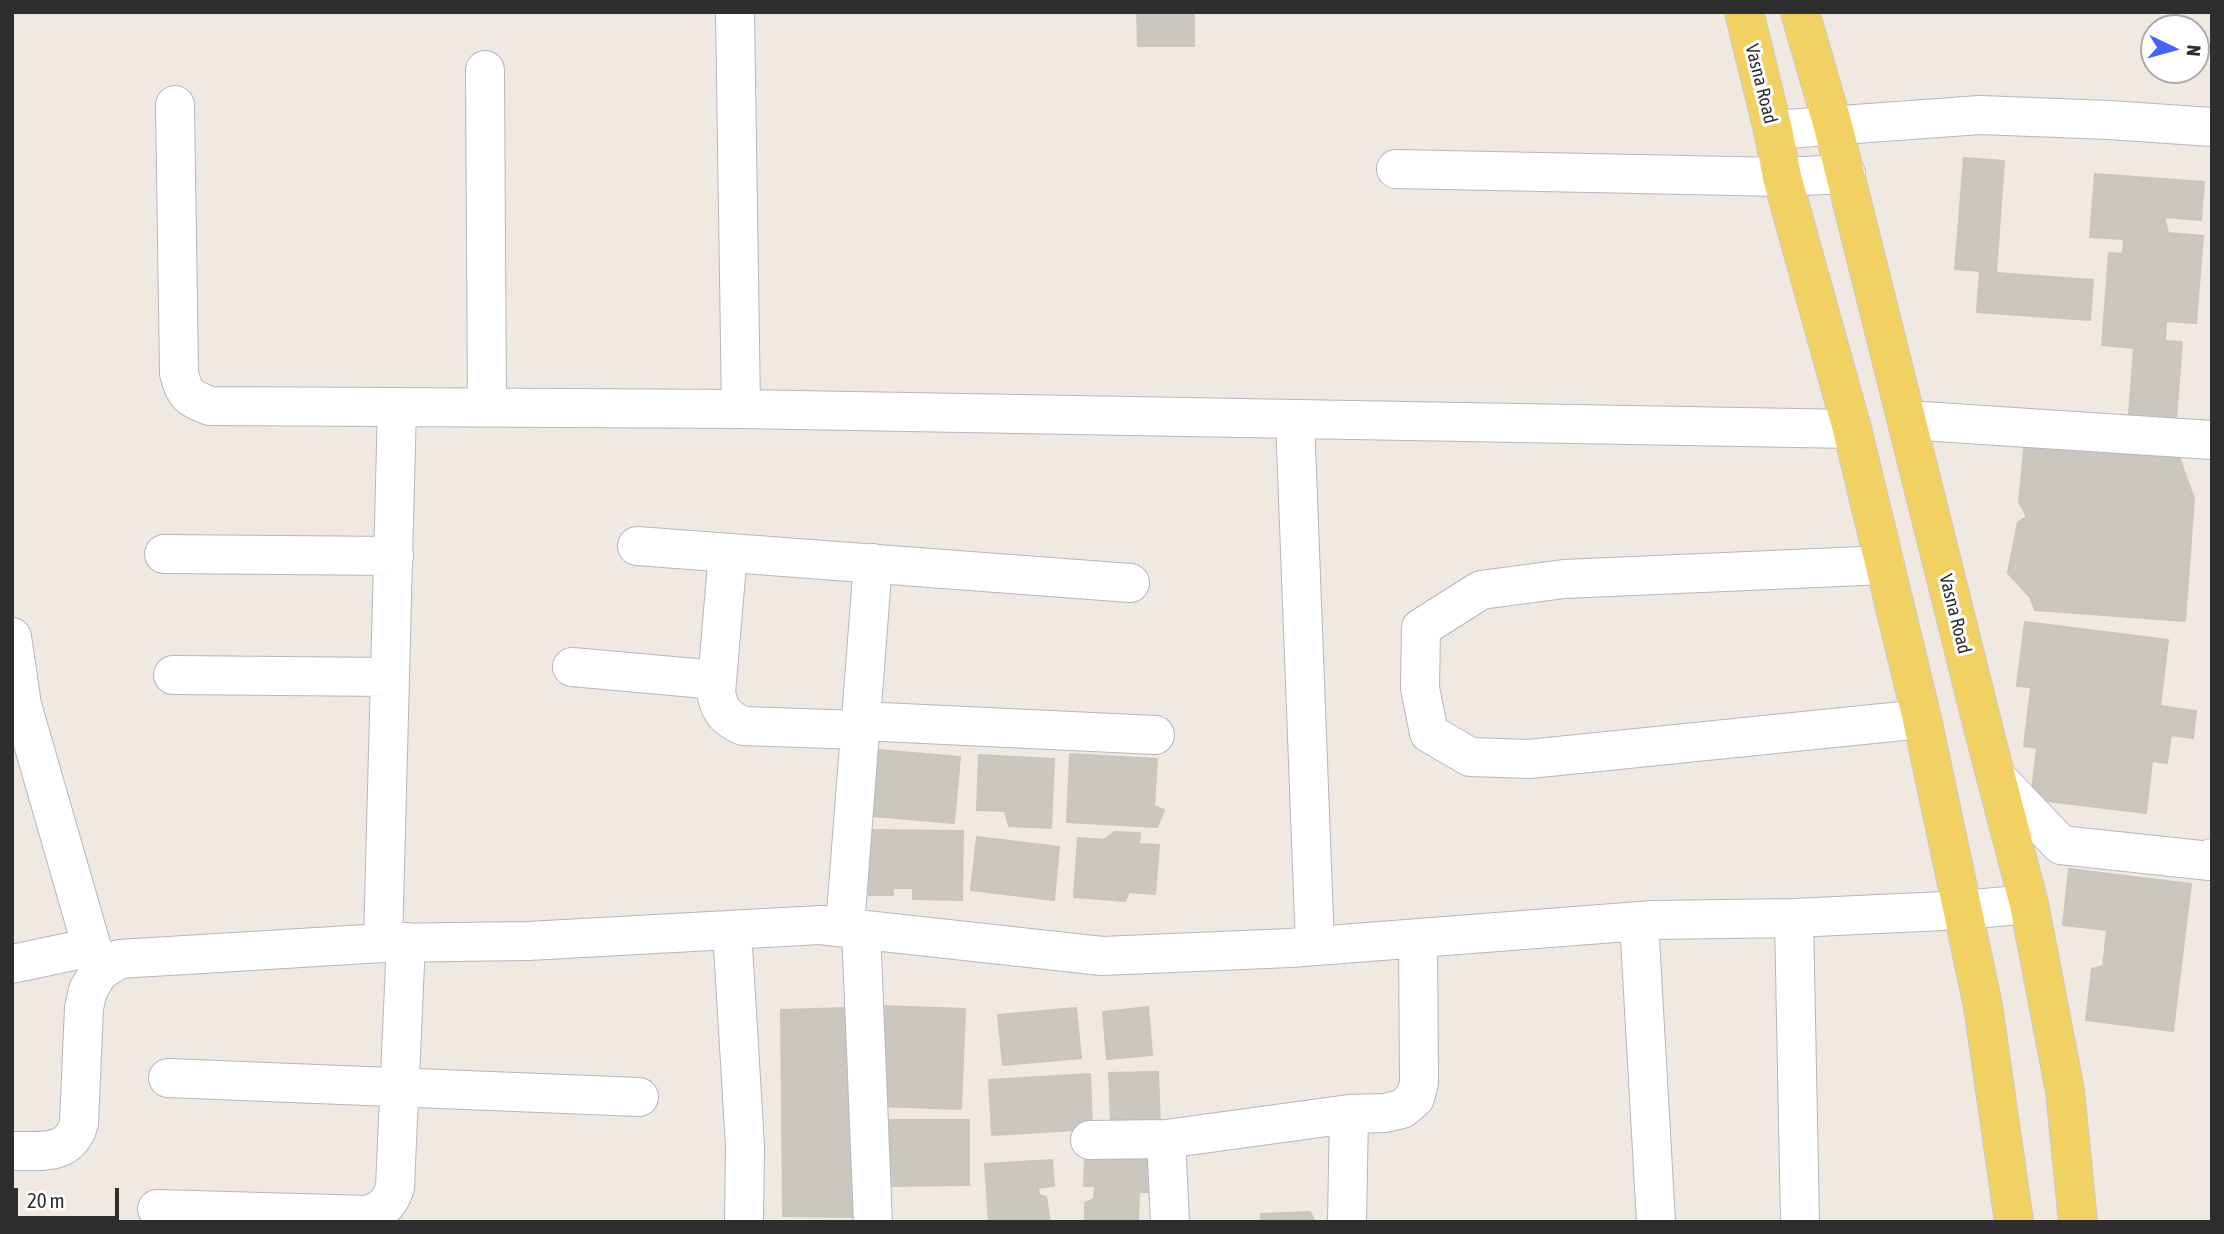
<!DOCTYPE html>
<html>
<head>
<meta charset="utf-8">
<style>
  body { margin:0 }
  #map { position:relative; width:2224px; height:1234px; overflow:hidden; background:#efe9e1; font-family:"Asap Condensed",sans-serif }
  canvas { display:block }
  .frame { position:absolute; inset:0; border:14px solid #2e2e2e; pointer-events:none }
  .north { position:absolute; left:2140px; top:14px; width:70px; height:70px; box-sizing:border-box; background:#fff; border:2px solid #ababab; border-radius:50%; rotate:95deg; font-size:19px; font-weight:700; line-height:28px; text-align:center; color:#2e2e2e }
  .north::after { content:''; display:block; margin:auto; width:24px; height:32px; background:#4264fb; clip-path:polygon(50% 0,100% 100%,50% 72%,0 100%) }
  .scale { position:absolute; left:14px; top:1188px; width:105px; height:32px; box-sizing:border-box; border:4px solid #2e2e2e; border-top:0; padding-left:9px; font-size:21px; line-height:24px; white-space:nowrap; color:#2e2e2e; -webkit-text-stroke:5px #fff; paint-order:stroke }
</style>
</head>
<body>
<div id="map">
<canvas width="2224" height="1234"></canvas>
<div class="frame"></div>
<div class="north">N</div>
<div class="scale">20 m</div>
</div>
<script>
const ctx = document.querySelector('canvas').getContext('2d');
ctx.lineJoin = 'round';
function paint(path, color) { ctx.fillStyle = color; ctx.fill(path, 'evenodd'); }
function strokePath(path, color, width, dash) { ctx.strokeStyle = color; ctx.lineWidth = width; ctx.lineCap = dash ? 'butt' : 'round'; ctx.setLineDash(dash || []); ctx.stroke(path); }
function label(font, color, halo, rows, align = 'center') {
  ctx.font = font + ' "Asap Condensed",sans-serif'; ctx.lineWidth = 6; ctx.setLineDash([]); ctx.textBaseline = 'middle'; ctx.strokeStyle = halo; ctx.fillStyle = color; for (const [text, x, y, turn = 0] of rows) {
    ctx.save(); ctx.translate(x, y); ctx.rotate((+turn || 0) * Math.PI / 180); ctx.textAlign = isNaN(turn) ? turn : align; if (halo) ctx.strokeText(text, 0, 0); ctx.fillText(text, 0, 0); ctx.restore();
  }
}
const building = new Path2D(`
  M1137,12h57v34h-56z
  M1964,158l40,3 -8,112 97,7 -3,40 -113,-8 3,-41 -25,-2z
  M2095,174l109,8 -3,38 -37,-3 4,16 35,3 -7,87 -30,-2 -1,20 17,1 -7,90 -47,-4 6,-80 -32,-3 7,-92 14,1 1,-15 -34,-2z
  M2025,439l153,15 16,45 -9,122 -150,-11 -5,-13 -22,-24 10,-51 9,-5 -8,-15z
  M2025,622l143,18 -8,66 36,5 -3,27 -22,-3 -4,28 -15,-2 -6,52 -115,-14 6,-51 -13,-2 7,-59 -14,-1z
  M878,750l82,7 -6,66 -82,-7z
  M1070,754l87,5 -3,47 10,4 -7,17 -90,-5z
  M979,755l75,4 -3,69 -42,-2 -4,-15 -28,-1z
  M870,830l93,1 -1,69 -49,-1v-11h-20v7h-24z
  M1114,832l26,1 -1,11 20,1 -4,49 -26,-2 -4,9 -51,-4 4,-59 26,2z
  M977,837l82,10 -5,53 -83,-10z
  M2069,869l122,15 -18,147 -87,-11 6,-51 11,-3 4,-36 -44,-5z
  M881,1006l84,3 -4,100 -83,-3z
  M1148,1007l4,48 -45,4 -4,-47z
  M850,1008l5,209 -72,-1 -2,-206z
  M1076,1008l5,50 -78,7 -5,-50z
  M1158,1072l2,52 -49,1 -2,-52z
  M1090,1074l2,55 -100,6 -3,-55z
  M890,1120h79v65l-79,1z
  M1085,1157l65,1 -1,34h-10l-1,30h-53v-19l9,-4 1,-13h-11z
  M1052,1160l2,26 -16,2 1,7 7,2 4,25h-61l-4,-58z
  M1310,1212l5,10h-54v-8z`);
const minor = new Path2D(`
  M735,12l6,397
  M485,70l2,338
  M175,105l4,268c5,22 10,25 31,33l531,3 1111,20
  M1773,130l207,-15 129,5 103,7
  M1396,169l386,8 64,-3
  M1295,419l20,527
  M1907,420l305,20
  M637,546l493,37
  M728,553l-12,140c4,19 10,25 27,33l117,4
  M164,554l230,2
  M1885,565l-321,14 -83,11 -60,38 -1,60 9,45 41,24 59,2 393,-40
  M12,637l10,68 77,267
  M572,667l145,13
  M173,675l217,2
  M861,721l294,14
  M1996,777l65,68 149,16 2,-3
  M1794,918l6,304
  M1639,921l17,301
  M845,927l28,-364
  M861,929l12,293
  M732,930l13,216 -1,76
  M383,943l14,-536
  M12,964l80,-17
  M168,1078l471,19
  M1166,1139l4,83
  M1090,1140l76,-1 183,-25 36,-1 17,-4 13,-11 4,-15 -1,-145
  M12,1151c29,-1 58,6 67,-28l5,-115 4,-18 11,-18 20,-13 264,-16 145,-2 292,-16 282,31 188,-8 363,-28 141,-2 170,-8 65,-6
  M157,1209l211,6c16,-6 22,-12 27,-28l11,-245
  M1347,1222l2,-108`);
const major = new Path2D(`
  M1744,12l29,118 9,47 70,252 70,290 61,287 31,216
  M1800,12l33,114 152,609 44,169 36,187 13,131`);
const streetNames = [
  ["Vasna Road",1761,84,76],
  ["Vasna Road",1955,614,76]
];
paint(building, '#cbc7bf');
strokePath(building, '#cbc5ba', 2);
strokePath(minor, '#b4b7c1', 40);
strokePath(major, '#c9c9c9', 40);
strokePath(minor, '#fff', 38);
strokePath(major, '#f2d163', 38);
label('19px', '#2e2e2e', '#fff', streetNames);
</script>
</body>
</html>
